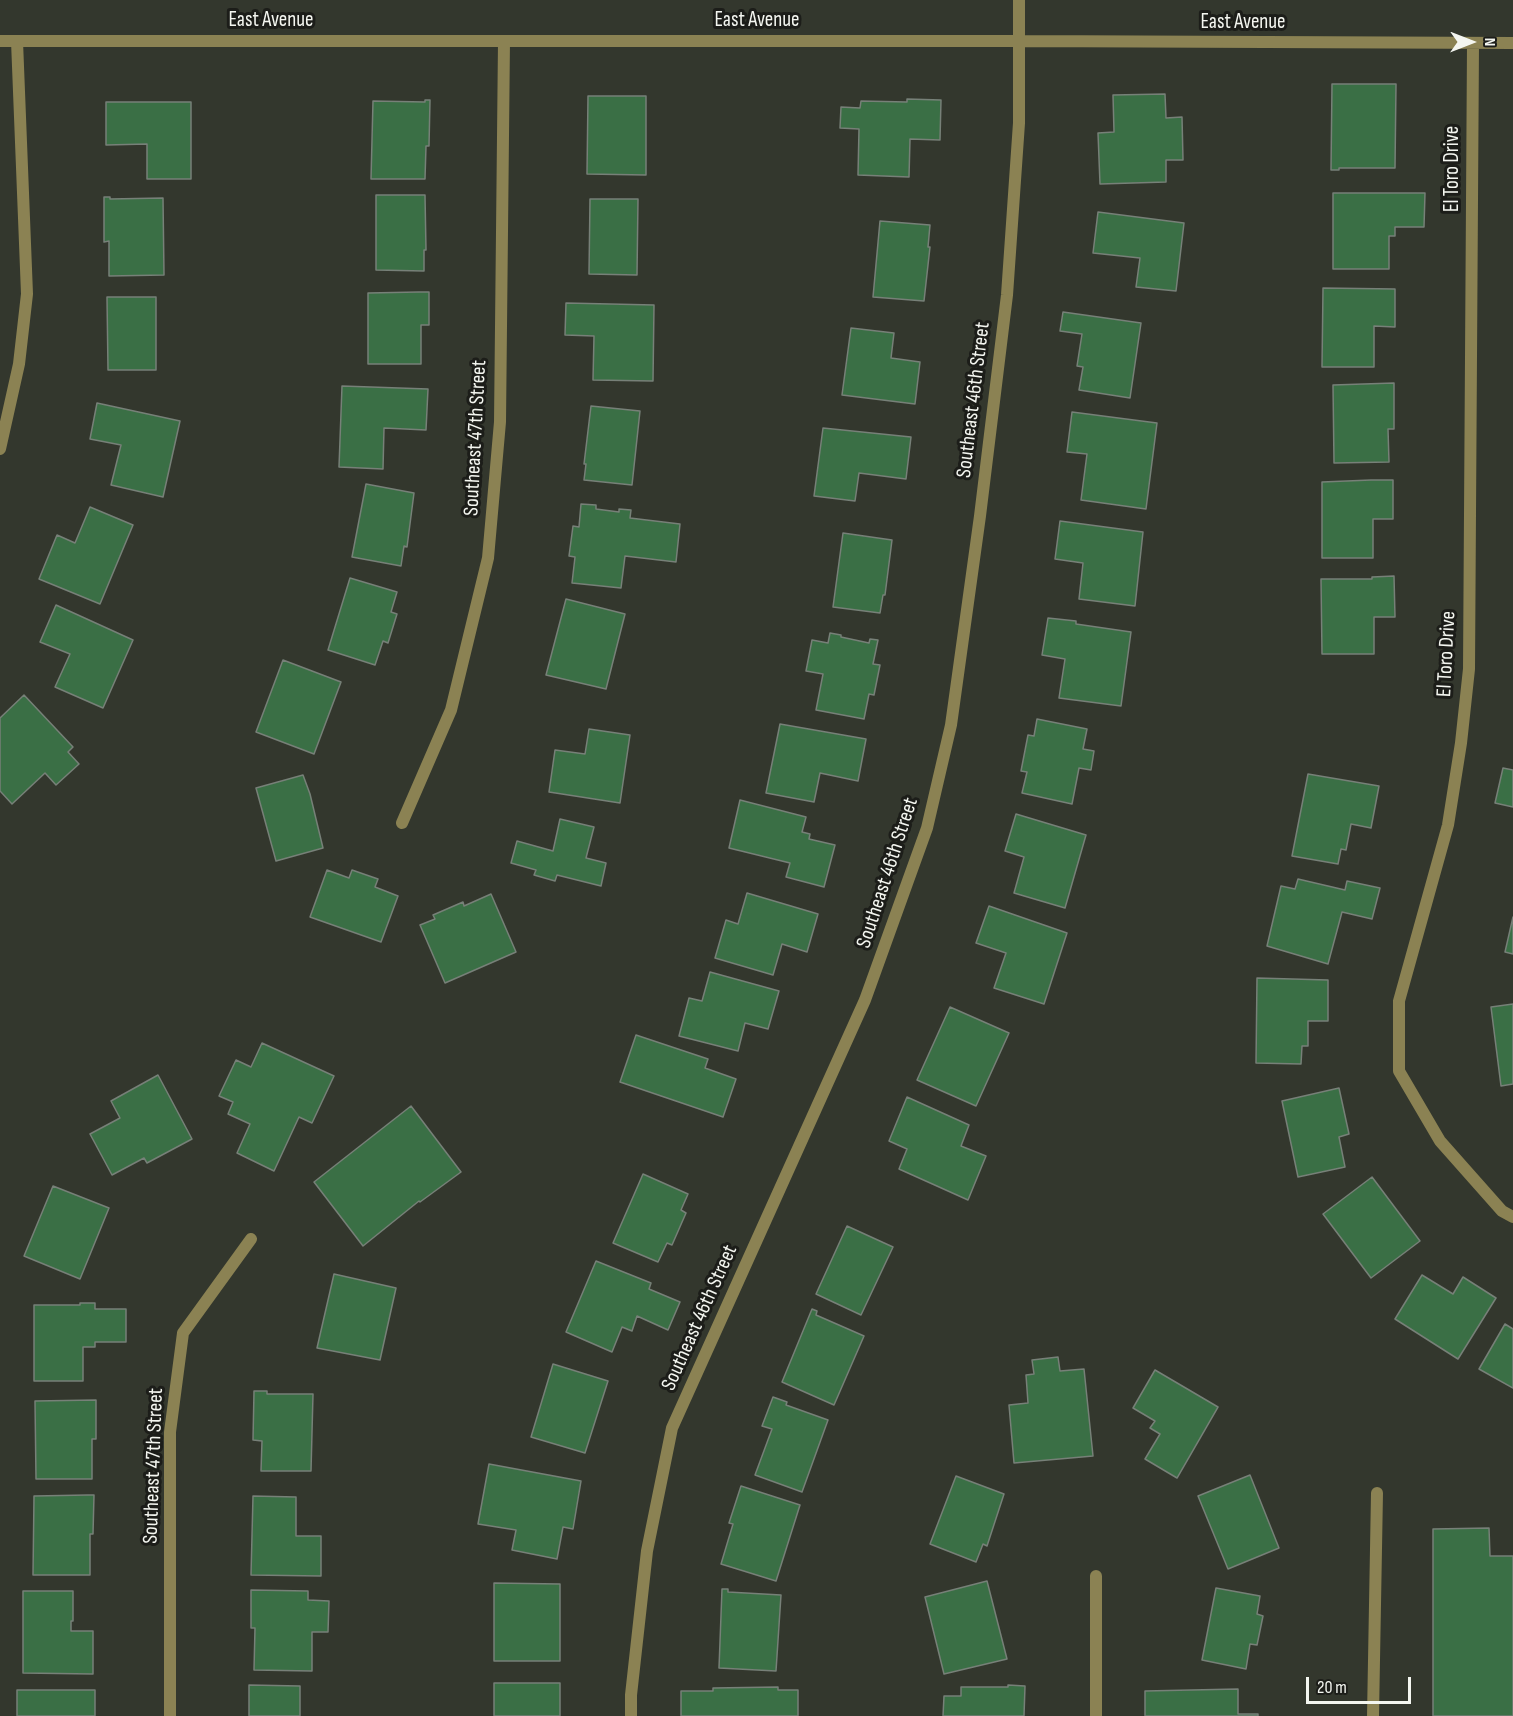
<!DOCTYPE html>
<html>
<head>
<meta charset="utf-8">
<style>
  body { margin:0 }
  #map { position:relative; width:1513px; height:1716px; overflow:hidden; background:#33372d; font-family:"Sofia Sans Condensed",sans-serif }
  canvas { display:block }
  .north { position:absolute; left:1441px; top:12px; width:60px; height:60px; -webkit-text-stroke:4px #1c1d19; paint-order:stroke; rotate:90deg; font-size:16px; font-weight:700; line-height:24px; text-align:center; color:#f4f6f0 }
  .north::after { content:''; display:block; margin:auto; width:21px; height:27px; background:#f4f6f0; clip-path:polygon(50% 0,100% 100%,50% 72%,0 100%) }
  .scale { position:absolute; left:1306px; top:1677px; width:105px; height:27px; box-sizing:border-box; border:3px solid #f4f6f0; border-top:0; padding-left:8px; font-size:18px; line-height:21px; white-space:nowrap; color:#f4f6f0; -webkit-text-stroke:4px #1c1d19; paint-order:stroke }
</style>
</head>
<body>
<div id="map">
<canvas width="1513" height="1716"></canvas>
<div class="north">N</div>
<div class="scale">20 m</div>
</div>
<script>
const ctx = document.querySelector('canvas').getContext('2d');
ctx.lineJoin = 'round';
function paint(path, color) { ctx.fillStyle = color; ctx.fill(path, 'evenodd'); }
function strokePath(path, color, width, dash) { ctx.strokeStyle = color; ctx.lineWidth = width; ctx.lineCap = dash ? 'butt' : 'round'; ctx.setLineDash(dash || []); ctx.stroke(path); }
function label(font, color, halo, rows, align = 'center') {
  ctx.font = font + ' "Sofia Sans Condensed",sans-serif'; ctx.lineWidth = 6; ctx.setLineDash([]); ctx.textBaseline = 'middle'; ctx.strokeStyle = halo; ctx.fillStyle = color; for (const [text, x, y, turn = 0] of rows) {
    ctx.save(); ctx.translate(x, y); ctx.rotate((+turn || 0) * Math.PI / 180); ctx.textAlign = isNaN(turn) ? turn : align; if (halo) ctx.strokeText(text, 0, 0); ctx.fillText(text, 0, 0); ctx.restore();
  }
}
const building = new Path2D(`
  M1332,84h64l-1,84h-56v2h-8z
  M1165,94l1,24 16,-1 1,43h-17v22l-66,2 -2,-51 16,-1 -1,-37z
  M588,96h58v79l-59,-1z
  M907,99l34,1 -1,40 -30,-1 -1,38 -51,-2 1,-46 -19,-1 1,-21 19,1 1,-7 46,1z
  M425,100h5l-1,46h-3l-1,33h-54l2,-78 52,1z
  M106,102h85v77h-44v-35l-41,1z
  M1333,193h92l-1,34h-29v9h-6v33h-56z
  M376,195h49l1,55h-2v21l-48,-1z
  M104,197h6v2l53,-1 1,77 -55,1v-35l-5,1z
  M590,199h48l-1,76 -48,-1z
  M1098,212l86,11 -8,68 -40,-4 4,-29 -47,-5z
  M880,221l50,4 -2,22h2l-6,54 -51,-4z
  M1323,288l72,1v38l-21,-1v41h-52z
  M419,292h10v33h-8v39h-53v-71z
  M107,297h49v73h-48z
  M566,303l88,2 -1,76 -60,-1 1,-44 -29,-1z
  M1063,312l78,11 -11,75 -51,-8 4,-23 -6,-1 5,-32 -22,-3z
  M851,328l43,5 -3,25 29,4 -5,42 -73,-9z
  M1394,383v46h-6l1,33 -55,1 -1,-78z
  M342,386l86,3 -2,41 -42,-2 -1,41 -44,-2z
  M97,403l83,18 -17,76 -52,-12 10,-40 -31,-6z
  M591,406l49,5 -8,74 -48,-5 2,-16h-2z
  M1072,412l85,11 -11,86 -65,-9 6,-46 -20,-2z
  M823,428l88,9 -5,42 -47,-6 -4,28 -41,-5z
  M1371,480h22v39h-20v39h-51v-76z
  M366,484l48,9 -7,54 -3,-1 -3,20 -49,-9z
  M581,504l15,1v4l23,3v-3l12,1 -1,8 50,6 -4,38 -51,-6 -4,32 -49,-5 3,-26 -6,-1 4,-30 6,1z
  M90,507l43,18 -33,79 -61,-25 18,-44 18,8z
  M1060,521l83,11 -8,74 -56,-7 4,-36 -28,-4z
  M843,533l49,7 -7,55h-2l-3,18 -47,-6z
  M1394,576l1,41h-21v37h-52l-1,-75h51v-2z
  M350,578l47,14 -6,20 6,2 -9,29 -5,-2 -8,24 -47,-15z
  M566,599l59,15 -19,75 -60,-14z
  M56,605l77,35 -30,68 -48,-21 15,-33 -30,-12z
  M1048,618l28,3v3l55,8 -10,74 -62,-8 6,-39 -23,-4z
  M830,633l11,2v2l28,6 1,-4 8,1 -5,24 7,1 -6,30 -5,-1 -5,25 -48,-9 7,-36 -17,-3 6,-31 16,3z
  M283,660l58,22 -27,72 -58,-22z
  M24,695l49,52 -5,5 11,12 -23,21 -11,-12 -33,31 -12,-13v-73z
  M1037,719l50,10 -4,20 11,2 -3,19 -12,-2 -7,36 -50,-11 5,-21 -6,-1 7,-36 6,1z
  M780,724l86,15 -8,42 -38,-8 -6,29 -48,-9z
  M589,729l41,6 -10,68 -71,-11 6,-42 30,4z
  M1503,768l10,2v37l-18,-4z
  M1308,774l71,12 -8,42 -20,-4 -5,26 -5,-1 -3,15 -46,-8z
  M303,775l7,19 13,54 -47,13 -20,-73z
  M740,800l66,17 -4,15 8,2 -1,5 26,6 -11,42 -38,-10 4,-14 -61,-15z
  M1016,814l70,21 -21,73 -51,-15 10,-36 -19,-6z
  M560,819l34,8 -8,31 20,5 -5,23 -44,-11 -2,6 -21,-6 2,-5 -25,-7 6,-22 36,10z
  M327,870l22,8 3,-8 26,9 -3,8 23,9 -17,46 -71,-25z
  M1298,879l47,11 2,-9 33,7 -8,31 -30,-7 -14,52 -61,-18 14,-60 14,3z
  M747,893l71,21 -11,38 -25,-8 -9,31 -58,-17 11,-38 12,4z
  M491,894l25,58 -71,31 -25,-58 15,-6 -2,-4 30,-13 1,4z
  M989,906l78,27 -23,71 -50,-16 12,-35 -30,-10z
  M1513,917v37l-8,-2z
  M710,972l69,19 -11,38 -23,-6 -7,28 -59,-15 10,-38 13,3z
  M1257,978l71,2v41h-20v25h-6l-1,18 -45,-1z
  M1513,1004v80l-12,2 -10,-79z
  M950,1007l59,26 -33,73 -59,-26z
  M636,1035l72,24 -3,9 31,11 -13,38 -103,-35z
  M262,1043l72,33 -22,47 -13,-6 -25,54 -37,-18 13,-29 -22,-10 5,-12 -14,-6 17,-36 15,7z
  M158,1075l34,64 -45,24 -3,-5 -32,17 -22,-41 30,-16 -9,-17z
  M1339,1088l10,46 -10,3 6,30 -47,10 -16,-76z
  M907,1097l62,28 -8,21 25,10 -18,44 -69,-31 8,-20 -18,-8z
  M411,1106l50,66 -41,30 -1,-1 -56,45 -49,-64z
  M643,1174l45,20 -7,16 5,3 -14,32 -5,-2 -9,19 -45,-19z
  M1372,1177l48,64 -49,37 -48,-64z
  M53,1186l56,22 -29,71 -56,-23z
  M847,1226l46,21 -32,68 -45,-21z
  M596,1261l55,22 -2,6 31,13 -12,28 -31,-14 -5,15 -10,-4 -10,25 -46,-20z
  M334,1274l62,14 -16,72 -63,-12z
  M1422,1275l31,19 10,-17 33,21 -38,61 -63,-40z
  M80,1303h15v6h31v33h-31v5h-12v34h-49v-76h46z
  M812,1309l5,2 -1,4 48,21 -30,69 -52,-23z
  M1505,1324l8,5v59l-34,-19z
  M1058,1357l2,14 24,-2 9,87 -79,7 -5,-58 19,-2 -2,-28 8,-1 -2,-14z
  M553,1364l55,17 -23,72 -54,-16z
  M1155,1370l63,37 -41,71 -32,-19 15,-25 -10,-6 5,-7 -22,-13z
  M254,1391h13v3h46l-2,77h-50l1,-30 -9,-1z
  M773,1397l14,5 -1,3 42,15 -26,72 -47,-17 17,-46 -10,-3z
  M96,1400v39h-4v40h-56l-1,-78z
  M489,1464l92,17 -8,48 -10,-2 -6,32 -45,-9 4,-20 -38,-6z
  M1250,1475l29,73 -51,21 -30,-73z
  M956,1476l48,18 -17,52 -4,-2 -7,18 -46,-18z
  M741,1486l59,19 -24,76 -55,-17 12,-40 -4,-1z
  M88,1495h6l-1,39h-3v41h-57l1,-79z
  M253,1496l43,1v39h25v40l-70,-1z
  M1489,1528l1,28h23v160h-80v-187z
  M987,1581l20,78 -63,15 -19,-77z
  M494,1583l66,1v77h-66z
  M1216,1588l44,8 -3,18 6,2 -6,29 -7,-1 -4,25 -44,-9z
  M722,1589h6v3l53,3 -5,76 -57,-3z
  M251,1590l57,1v9l21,1 -1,31h-16v39l-58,-1 1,-42h-4z
  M23,1591h50v30h-2v10h22v43l-70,-1z
  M494,1683h66v33h-66z
  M249,1685l51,1v30h-51z
  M1008,1685l17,1 -1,30h-81l1,-20h17v-9h47z
  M778,1687v3h20v26h-117v-25h32v-3z
  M1238,1689v25h20v2h-113v-25z
  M17,1690h78v26h-78z`);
const service = new Path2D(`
  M1373,1716l4,-223`);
const minor = new Path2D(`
  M0,41h1019l494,2
  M1473,45l-4,624 -8,74 -13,82 -49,176v70l41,70 62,70 11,6
  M0,449l19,-85 8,-70 -10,-253
  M402,823l49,-113 37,-152 12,-136 4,-381
  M1096,1576v140
  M170,1716v-284l13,-99 68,-94
  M631,1716v-21l16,-144 25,-123 193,-428 62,-172 24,-103 29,-209 27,-221 12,-172v-123`);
const streetNames = [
  ["East Avenue",271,21],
  ["East Avenue",757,21],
  ["East Avenue",1243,23],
  ["El Toro Drive",1453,169,-90],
  ["Southeast 46th Street",974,400,-83],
  ["Southeast 47th Street",476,438,-87],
  ["El Toro Drive",1447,654,-87],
  ["Southeast 46th Street",888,873,-72],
  ["Southeast 46th Street",700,1318,-66],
  ["Southeast 47th Street",154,1466,-88]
];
paint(building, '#3a6f45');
strokePath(building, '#778078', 1.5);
strokePath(service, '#8b8253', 12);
strokePath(minor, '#8b8253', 12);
label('21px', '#f4f6f0', '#1c1d19', streetNames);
</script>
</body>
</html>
